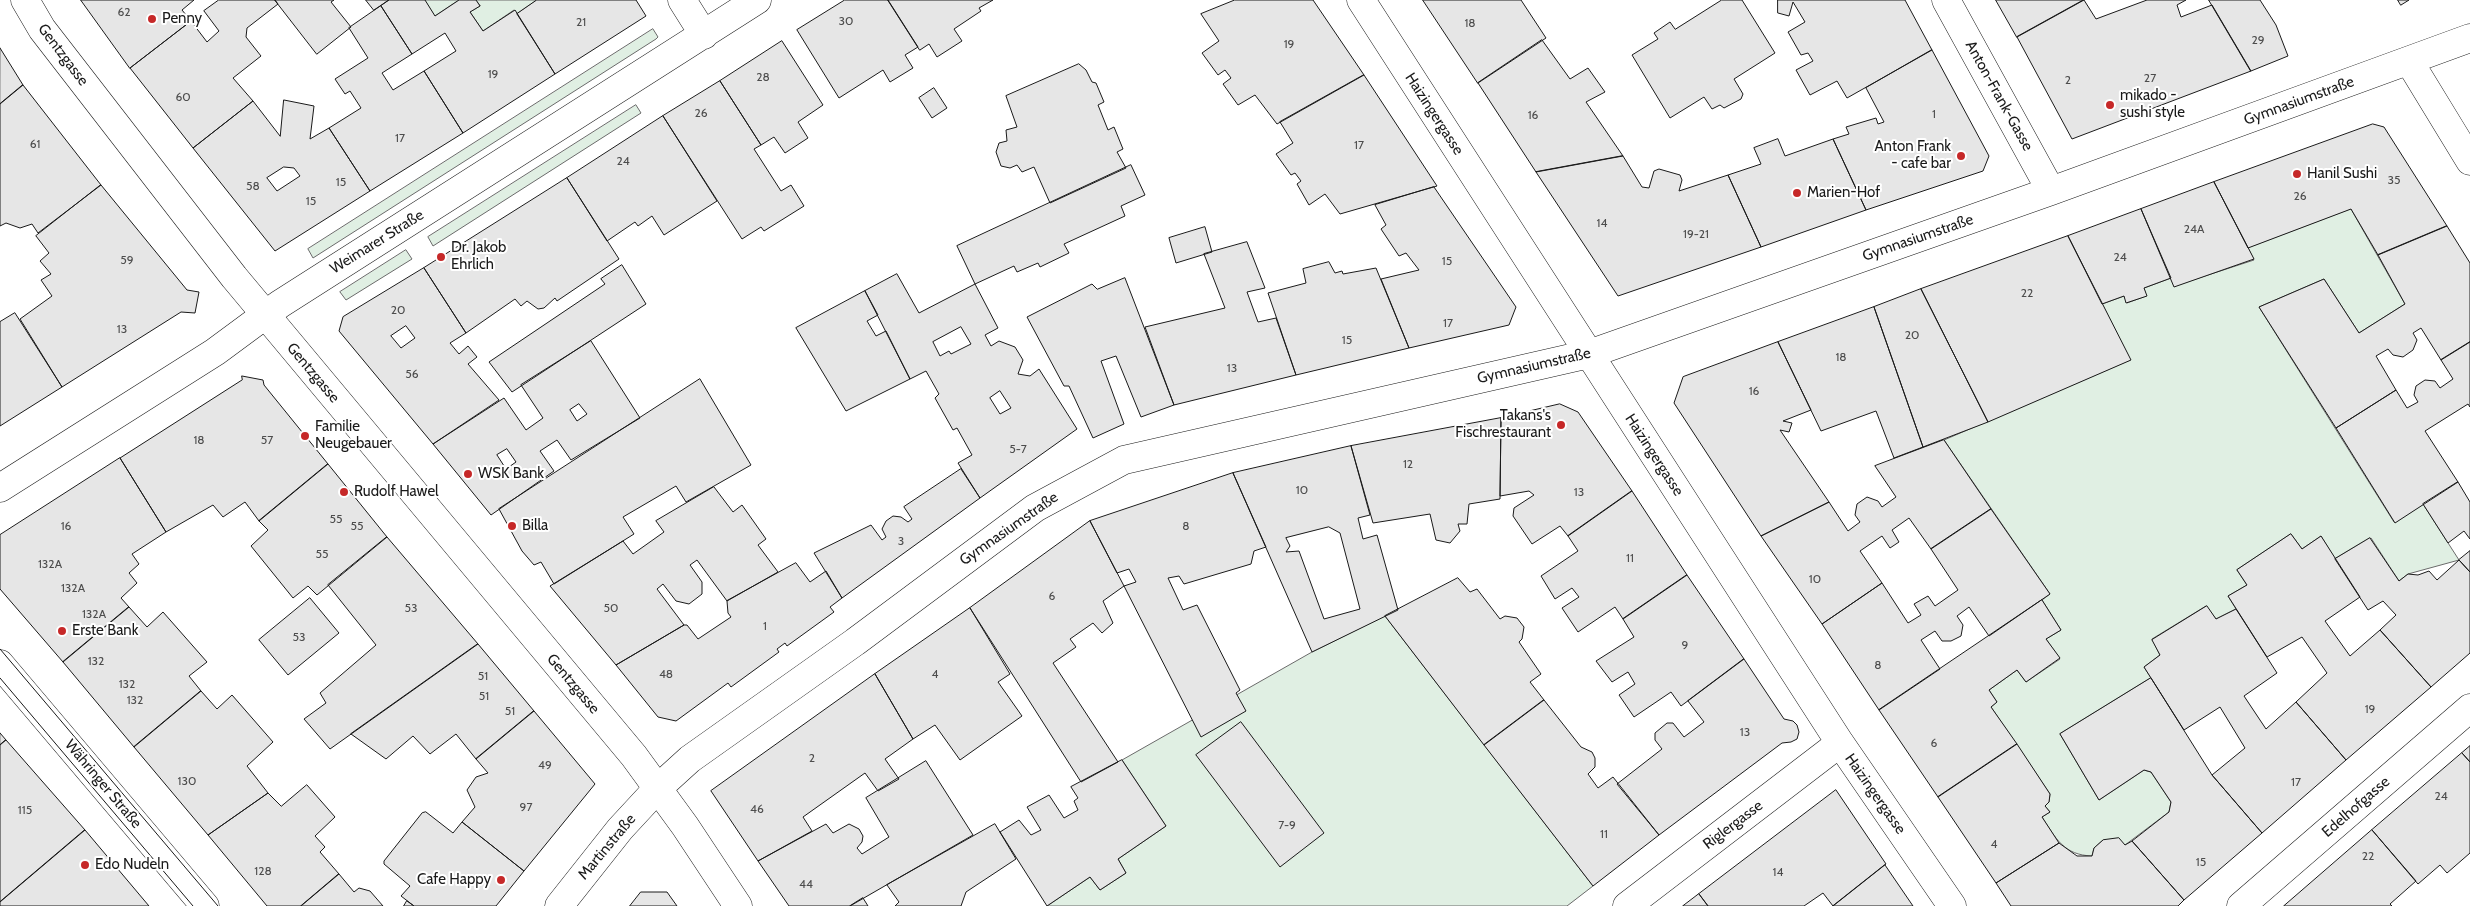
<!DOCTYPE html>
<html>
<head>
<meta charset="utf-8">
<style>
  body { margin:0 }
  canvas { display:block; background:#fff }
</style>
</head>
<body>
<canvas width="2470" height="906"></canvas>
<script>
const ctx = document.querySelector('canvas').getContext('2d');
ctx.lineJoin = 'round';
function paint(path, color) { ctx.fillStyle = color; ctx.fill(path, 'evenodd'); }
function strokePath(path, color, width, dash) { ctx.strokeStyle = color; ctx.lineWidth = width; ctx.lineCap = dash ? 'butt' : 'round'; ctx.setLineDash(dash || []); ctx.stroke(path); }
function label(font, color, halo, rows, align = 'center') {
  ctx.font = font + ' Cabin,sans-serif'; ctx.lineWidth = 4; ctx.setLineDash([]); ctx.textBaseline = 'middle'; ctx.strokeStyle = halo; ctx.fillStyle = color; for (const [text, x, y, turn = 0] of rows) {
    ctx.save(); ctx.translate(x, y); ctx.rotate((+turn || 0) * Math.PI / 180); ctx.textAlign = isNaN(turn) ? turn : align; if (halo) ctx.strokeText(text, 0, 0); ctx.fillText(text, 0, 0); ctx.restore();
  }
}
const green = new Path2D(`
  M425,0h34l-24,16z
  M476,0h61l-20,14 -3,-4 -31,21 -13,-19 10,-6z
  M653,29l5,8 -2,2 -343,219 -5,-9z
  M636,105l5,8 -208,133 -5,-9z
  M2351,209l54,95 -46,29 -35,-54 -65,28 135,215 29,-18 36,56 -51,14 -9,7 -28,-43 -36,21 -14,-23 -19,13 -11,-15 -54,36 10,15 -19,11 8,13 -20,10 -10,-13 -54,33 8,16 -16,12 7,11 -91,56 39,66 45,-30 7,2 20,30 -2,10 -44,33 -22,-5 -9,8 -2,8c-28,-1 -36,-17 -50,-39l8,-5 -5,-6 4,-4 1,-8 -59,-87 6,-5 -8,-12 28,-20 9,12 34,-23 -14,-20 15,-9 -19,-30 8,-6 -106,-154 186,-80 -28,-56 22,-8 3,7 19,-7 -2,-8 27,-10 3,8 80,-26 -6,-12z
  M406,250l6,9 -66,41 -6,-8z
  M1385,616l208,270 -26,20h-520l43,-29 10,13 26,-17 -8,-14 48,-33 -44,-66 190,-108z`);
const building = new Path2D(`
  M81,0h113l-12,10 9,11 -61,47z
  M219,0h56l3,4 -31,24 -1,9 15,19 -28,22 20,23 -60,47 -63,-80 61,-47 16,21 12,-11 -15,-20z
  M275,0h59l-3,2 20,25 -34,27z
  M366,0h23l-15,10z
  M389,0h36l10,16 24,-16h17l4,6 -10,6 13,19 32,-21 40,64 -92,59 -39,-62 32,-20 -11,-18 -33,21 -31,-48z
  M537,0h99l10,16 -91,58 -38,-60z
  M845,0h43l30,47 -13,8 8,13 -23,14 -7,-12 -44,28 -42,-68z
  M888,0h105l-14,8 2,3 -27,18 8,12 -25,16 -8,-13 -9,6z
  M1235,0h78l51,75 -87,49 -22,-29 -17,10 -15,-21 8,-6 -6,-8 -7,5 -16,-22 17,-12 -18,-27z
  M1423,0h98l25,38 -68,45z
  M1722,0h20l33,53 -41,26 9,15 -2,5 -17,9 -4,-3 -8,4 -8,-12 -34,21 -38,-63 26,-16 -4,-6 16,-11 5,7z
  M1778,0h127l27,50 -85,48 -10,-17 -27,14 -14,-25 17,-9 -5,-8 -7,2 -13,-23 17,-10 -12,-20 -4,14 -11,-3z
  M1996,0h88l-67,37z
  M2084,0l12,19 51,-19h39l-9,5 4,12 31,-12 39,66 -179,68 -55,-102z
  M2209,0h51l16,25 12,31 -37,15z
  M2398,0h11l-8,5z
  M381,6l31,48 -30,19 11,17 31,-19 39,62 -93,58 -41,-63 32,-20 -11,-17 -5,3 -10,-15 33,-21 -19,-30z
  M1542,40l28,39 18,-11 17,24 -19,10 37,54 -87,16 -58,-89z
  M782,41l41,64 -25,17 10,16 -23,15 -11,-16 -13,8 -41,-64z
  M0,48l23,37 -23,19z
  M1932,50l57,106 -6,15 -117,39 -33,-71 16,-5 -3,-7 30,-9 2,6 6,-2 -18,-34z
  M1079,64l7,6 6,12 4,1 8,19 -6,3 10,25 6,-3 9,22 -6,3 9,16 -76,35 -16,-36 -12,5 -5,-7 -7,3 -9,-2 -5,-14 3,-9 8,-2 -1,-11 11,-3 -11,-31z
  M1364,75l73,111 -97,28 -15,-20 -16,11 -12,-21 4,-3 -6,-8 -4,2 -15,-21 17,-11 -13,-21z
  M720,81l41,64 -7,4 27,42 10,-6 13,21 -40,25 -3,-4 -19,12 -79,-123z
  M23,85l78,100 -63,48 -6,-9 -12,4 -14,-5 -6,3v-122z
  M934,88l13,20 -15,10 -13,-20z
  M284,100l30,6 -4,33 19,-11 41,63 -95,60 -82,-103 60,-47 27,35zM284,167l10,1 6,8 -23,15 -10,-13z
  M663,116l54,85 -53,34 -12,-19 -14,10 -3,-4 -28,19 -40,-63z
  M2373,124l11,3 63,99 -69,29 -27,-46 -103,39 -34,-66z
  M1778,139l7,17 48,-17 33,71 -105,37 -33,-72 33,-11 -7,-16z
  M1623,156l19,31 7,1 5,-17 5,-2 21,6 2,5 -3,11 49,-16 33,72 -143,49 -82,-124z
  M1131,165l14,30 -24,11 4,10 -61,28 5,9 -29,14 -2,-4 -21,9 -3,-6 -39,18 -18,-38z
  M567,178l52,81 -62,42 -2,-3 -11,10 -6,1 -11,-8 -6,5 -6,-7 -49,34 -42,-65z
  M2214,182l40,77 -80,28 -33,-78z
  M101,185l86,105 12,2 -4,21 -14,-1 -119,75 -42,-68 32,-23 -11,-16 10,-6 -11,-13 9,-8 -13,-17z
  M1434,187l82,120 -7,18 -100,23 -28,-69 38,-9 -13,-17 -7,3 -18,-27 5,-4 -11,-20z
  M2141,209l30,69 -27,10 3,8 -21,7 -2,-7 -22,8 -34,-68z
  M2447,226l23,37v79l-29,18 -20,-32 -8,5 4,7 -4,10 -10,7 -10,-2 -5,-6 -12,7 20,34 -60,38 -77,-121 65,-28 35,54 46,-29 -27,-49z
  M1205,227l7,25 -36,11 -7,-25z
  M2068,236l63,124 -143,62 -67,-133z
  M1247,242l18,46 -18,4 11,30 18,-4 20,57 -122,30 -29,-78 80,-19 -21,-54z
  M1329,262l6,11 7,-2 1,3 33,-6 33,80 -113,27 -28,-82 38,-10 -3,-14z
  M622,265l24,39 -134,88 -23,-30 116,-78 -4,-5z
  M424,268l42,65 -16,10 9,11 9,-8 9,11 -9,7 31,36 -66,44 -94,-113 4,-14zM406,326l9,12 -14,10 -10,-12z
  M897,274l22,39 56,-29 23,44 -13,7 6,11 8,-5 16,6 8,13 -5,14 12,2 9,-7 38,60 -97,69 -22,-35 14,-8 -15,-27 -4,2 -18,-32 4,-4 -13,-23 -16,8 -45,-88zM961,327l10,17 -20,10 -2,-3 -9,5 -7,-14zM1000,391l11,17 -11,6 -10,-16z
  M1125,278l49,127 -33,12 -25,-61 -15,5 23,63 -31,14 -24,-52h-5l-37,-69 65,-33 5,5z
  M1921,289l67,133 -65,25 -49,-140z
  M865,291l13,24 -11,6 9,15 10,-5 24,48 -64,32 -50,-83z
  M1874,307l49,140 -29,11 -18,-47 -55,20 -43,-89z
  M15,313l47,74 -62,39v-104z
  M591,341l49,77 -69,42 -14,-20 -17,11 14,20 -63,44 -58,-71 71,-46 22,32 17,-12 -22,-33zM579,404l8,10 -10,7 -7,-11zM507,449l9,13 -10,7 -9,-14z
  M1778,342l33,68 -28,11 9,2 -3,9 -9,-2 49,72 -68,34 -87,-133 9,-26z
  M2470,342v65l-2,-3 -43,27 33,51 -63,41 -59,-95 60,-38 11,18 11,-6 -4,-7 2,-9 9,-6 10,1 5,7 13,-9 -12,-19z
  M242,376l21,4 1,5 64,79 -69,57 -14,-19 -22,15 -10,-12 -47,27 -46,-74 122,-78z
  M700,379l51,86 -65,37 -10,-16 -53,31 11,17 -80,50 -13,-22 -7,3 -12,-14 -23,-42z
  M1560,404l18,8 54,79 -64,45 -8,-10 -28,18 -19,-28 1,-8 20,-13 -5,-4 -29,5 1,-78z
  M1501,418l-1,81 -31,5 -2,20h-9l2,7 -10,12 -14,-3 -6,-26 -57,9 -22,-77z
  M1944,440l47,69 -60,40 -22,-31 -17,12 7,12 -9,6 -8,-12 -22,15 22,32 -60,41 -61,-88 68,-34 19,29 12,-9 -5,-7 2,-11 10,-7 11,4 4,6 14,-10 -21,-31z
  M1351,446l19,69 -12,3 5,21 14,-4 21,75 -86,42 -79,-179zM1329,527l11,6 20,76 -36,10 -25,-68 -13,1 4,-6 -4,-8z
  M120,458l46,74 -34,22 7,10 -10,9 8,10 -16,15 8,9 -66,55 -63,-73v-54z
  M328,464l59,73 -70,58 -9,-9 -15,12 -42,-52 17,-16 -9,-9z
  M961,469l19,29 -138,100 -28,-45 57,-28 11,15 4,-3 -4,-8 4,-8 7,-5 8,1 7,5 4,-3 -8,-12z
  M1233,473l33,74 -12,4 -3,13 -67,20 -5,-8 -11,2 15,32 14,-5 43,85 -4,3 10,18 -45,26 -77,-151 12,-4 -7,-13 -12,4 -27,-52z
  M2458,482l12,20v37l-6,-8 -16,12 -25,-39z
  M714,487l19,25 9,-7 24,34 -8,6 20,27 -51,29 -30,-41 -7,5 12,17v12l-13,10 -13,-3 -13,-17 -6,5 27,36 -68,40 -66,-79 73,-45 10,13 31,-22 -8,-11z
  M1632,491l55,84 -64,44 -8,-12 -37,25 -16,-24 17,-11 -7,-9 -17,11 -14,-23 37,-25 -10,-15z
  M1991,509l59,85 -61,42 -20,-29 -12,9 6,9 -2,11 -10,5h-9l-7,-10 -14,9 19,29 -61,41 -57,-86 60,-41 26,40 13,-8 -7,-11 14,-8 7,10 23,-16 -27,-41z
  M1090,521l34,65 -21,15 10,22 -11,10 -9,-10 -23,16 6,8 -23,16 65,99 -37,20 -111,-174z
  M2291,534l11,15 19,-13 39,61 -35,24 25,35 30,-26 51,57 -85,73 -50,-58 31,-29 -25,-36 -35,20 -39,-61 19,-11 -10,-15z
  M387,537l91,107 -148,105 -26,-30 22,-16 -6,-10 56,-48 -48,-60z
  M2370,538l29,43 9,-7 10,1 11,-4 8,9 22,-20 11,12v81l-39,34 -51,-57 16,-15 -13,-14 -15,9 -33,-51z
  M2470,551v21l-11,-12z
  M796,563l14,19 16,-11 16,27 -12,9 4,5 -47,34 -2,-3 -8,6 2,3 -48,35 -3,-4 -52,38 -18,-4 -42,-52 68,-40h3l11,14 33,-22 -3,-4 -1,-12z
  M1687,575l57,84 -63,47 -10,-14 -37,25 -15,-22 16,-11 -7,-12 -16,10 -16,-21 38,-24 -11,-18z
  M1458,578l12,14 7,-3 23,30 5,-3 12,2 7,9 -2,12 -3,3 22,32 -11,8 14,18 -60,45 -99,-129z
  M310,598l29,35 -51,42 -29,-35z
  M2042,600l19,30 -15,9 14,19 -34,24 -9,-12 -28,20 8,12 -6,5 26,37 -79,53 -59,-87z
  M2207,606l9,13 20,-10 41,64 -33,23 22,33 30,-27 50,58 -84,73 -50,-58 33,-27 -25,-41 -36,23 -40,-63 16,-12 -8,-15z
  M129,607l18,20 16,-15 44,50 -18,14 12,15 -67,56 -71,-85z
  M970,608l40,66 -12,8 24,34 -62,44 -25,-35 -22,14 -38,-65z
  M478,644l56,67 -58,48 -20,-25 -26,20 -17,-18 -27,23 -35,-25z
  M1744,659l40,60 9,2 4,4 2,7 -2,7 -6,3 -9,1 -123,92 -42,-51 45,-35 -7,-9v-7l12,-10h6l11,14 20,-15 -16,-21z
  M875,674l38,65 -28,20 14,20 -21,12 -13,-18 -62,44 9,14 -54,30 -47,-70z
  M2151,678l61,97 50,58 -78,67 -52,-59 37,-29 2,-10 -20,-30 -7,-2 -45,30 -39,-66z
  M201,691l16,18 15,-14 41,47 -26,24 21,27 -60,42 -74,-88z
  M1544,700l37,47 11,5 3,6v9l-7,7 10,14 15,-11 46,58 -66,51 -109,-141z
  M534,711l61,73 -71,87 -62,-49 13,-15 -8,-17 9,-13 12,-4 -12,-14z
  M1241,722l83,111 -44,34 -84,-112z
  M0,733l6,7 -6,5z
  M6,740l79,90 -85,72v-157z
  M2017,744l33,50 -1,8 -4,4 5,6 -8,5 17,26 -63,40 -58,-86z
  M2470,746v16l-8,-9z
  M2462,753l8,9v91l-23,20 -7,-8 -22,19 -46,-54z
  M1122,760l44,66 -48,33 8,14 -26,17 -10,-13 -43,29 -47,-74 19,-12 12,15 10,-5 -14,-23 22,-12 15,23 14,-8 -4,-9 4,-3 -7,-11z
  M926,761l47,74 -123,71h-61l-31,-45 68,-37 7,9 16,-9 10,5 4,7 -1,6 -5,6 5,6 27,-17 -23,-39z
  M307,785l28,32 -20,19 10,11 -5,5 19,22 -38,32h-34l-59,-71 60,-42 13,13z
  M1836,790l50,74 -53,42 -10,-13 -19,13h-96l-9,-12z
  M426,812l27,21 9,-11 62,49 -28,35h-82l-13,-10 9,-10 -26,-22v-3l38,-48z
  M995,824l21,35 -50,33 -5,14h-66l4,-4 -12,-17z
  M85,830l64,76h-149v-4z
  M2372,830l44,51 -26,23 2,2h-108z
  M2119,838l6,7 7,-4 52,59 -6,6h-167l-15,-23 63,-40 18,13h15l2,-8 9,-8z
  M1885,865l28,41h-80z
  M339,874l15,18 5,-4 11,3 13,15h-82z
  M641,892h26l10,14h-47z
  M1699,894l9,12h-25z
  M863,898l5,8h-18z
  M407,901l7,5h-10z`);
const minor = new Path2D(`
  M682,0l22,35
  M1361,0l479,743 112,163
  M1946,0l105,191
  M2409,61l61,100
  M0,488l215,-136 65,-48 477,-304
  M559,906l61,-77 37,-40 33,-30 165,-117 180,-134 89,-48 465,-106 462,-163 419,-153
  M1627,906l213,-163
  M2241,906l229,-198`);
const major = new Path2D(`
  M25,0l17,29 192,248 400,479 51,70 53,80
  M0,664l205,242`);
const tram = new Path2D(`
  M0,649l218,257
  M0,678l193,228`);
const markers = [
  [152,19,5,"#c62828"],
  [2110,105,5,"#c62828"],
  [1961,156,5,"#c62828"],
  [2297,174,5,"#c62828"],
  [1797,193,5,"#c62828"],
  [441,257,5,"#c62828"],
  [1561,425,5,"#c62828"],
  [305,436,5,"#c62828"],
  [468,474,5,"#c62828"],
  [344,492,5,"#c62828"],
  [512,526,5,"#c62828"],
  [62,631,5,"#c62828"],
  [85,865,5,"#c62828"],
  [501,880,5,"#c62828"]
];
const numberNames = [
  ["62",124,12],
  ["30",846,21],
  ["21",581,22],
  ["18",1470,23],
  ["29",2258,40],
  ["19",1289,44],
  ["19",493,74],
  ["28",763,77],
  ["27",2150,78],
  ["2",2068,80],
  ["60",183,97],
  ["26",701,113],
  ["1",1934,114],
  ["16",1533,115],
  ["17",400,138],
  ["61",35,144],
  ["17",1359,145],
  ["24",623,161],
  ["35",2394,180],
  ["15",341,182],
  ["58",253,186],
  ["26",2300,196],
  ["15",311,201],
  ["14",1602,223],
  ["24A",2194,229],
  ["19-21",1696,234],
  ["24",2120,257],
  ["59",127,260],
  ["15",1447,261],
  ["22",2027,293],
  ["20",398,310],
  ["17",1448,323],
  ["13",122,329],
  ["20",1912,335],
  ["15",1347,340],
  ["18",1841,357],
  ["13",1232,368],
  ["56",412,374],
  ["16",1754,391],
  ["18",199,440],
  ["57",267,440],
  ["5-7",1018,449],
  ["12",1408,464],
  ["10",1302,490],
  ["13",1579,492],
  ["55",336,519],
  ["16",66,526],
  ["55",357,526],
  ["8",1186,526],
  ["3",901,541],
  ["55",322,554],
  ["11",1630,558],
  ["132A",50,564],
  ["10",1815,579],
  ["132A",73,588],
  ["6",1052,596],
  ["53",411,608],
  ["50",611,608],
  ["132A",94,614],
  ["1",765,626],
  ["53",299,637],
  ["9",1685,645],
  ["132",96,661],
  ["8",1878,665],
  ["48",666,674],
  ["4",935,674],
  ["51",483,676],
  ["132",127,684],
  ["51",484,696],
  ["132",135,700],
  ["19",2370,709],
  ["51",510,711],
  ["13",1745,732],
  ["6",1934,743],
  ["2",812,758],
  ["49",545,765],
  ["130",187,781],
  ["17",2296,782],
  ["24",2441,796],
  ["97",526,807],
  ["46",757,809],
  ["115",25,810],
  ["7-9",1287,825],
  ["11",1604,834],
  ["4",1994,844],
  ["22",2368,856],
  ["15",2201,862],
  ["128",263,871],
  ["14",1778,872],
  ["44",806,884]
];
const poiNames = [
  ["Penny",162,19],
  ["mikado -",2120,96],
  ["sushi style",2120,113],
  ["Anton Frank",1951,147,"right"],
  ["- cafe bar",1951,164,"right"],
  ["Hanil Sushi",2307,174],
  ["Marien-Hof",1807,193],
  ["Dr. Jakob",451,248],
  ["Ehrlich",451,265],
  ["Takans's",1551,416,"right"],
  ["Fischrestaurant",1551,433,"right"],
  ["Familie",315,427],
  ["Neugebauer",315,444],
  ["WSK Bank",478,474],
  ["Rudolf Hawel",354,492],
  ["Billa",522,526],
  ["Erste Bank",72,631],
  ["Edo Nudeln",95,865],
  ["Cafe Happy",491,880,"right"]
];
const streetNames = [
  ["Gentzgasse",63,55,53],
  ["Anton-Frank-Gasse",1999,96,61],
  ["Gymnasiumstraße",2299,101,-20],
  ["Haizingergasse",1434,114,57],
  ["Gymnasiumstraße",1918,238,-19],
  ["Weimarer Straße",377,242,-32],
  ["Gymnasiumstraße",1534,366,-13],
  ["Gentzgasse",313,373,50],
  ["Haizingergasse",1654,455,57],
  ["Gymnasiumstraße",1009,529,-35],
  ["Gentzgasse",573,684,50],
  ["Währinger Straße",103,784,50],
  ["Haizingergasse",1875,794,55],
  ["Edelhofgasse",2356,807,-41],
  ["Riglergasse",1733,825,-37],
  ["Martinstraße",607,847,-50]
];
paint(green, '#e0efe3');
strokePath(green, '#6a6a6a', 1);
paint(building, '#e6e6e6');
strokePath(building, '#1a1a1a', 1);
strokePath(minor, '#1a1a1a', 29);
strokePath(major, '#1a1a1a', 29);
strokePath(minor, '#fff', 28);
strokePath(major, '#fff', 28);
strokePath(tram, '#1a1a1a', 1);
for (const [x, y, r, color] of markers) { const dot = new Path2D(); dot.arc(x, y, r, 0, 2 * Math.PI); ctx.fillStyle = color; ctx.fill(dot); strokePath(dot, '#fff', 2); }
label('12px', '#4d4d4d', null, numberNames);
label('15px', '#1a1a1a', '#fff', poiNames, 'left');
label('15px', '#1a1a1a', '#fff', streetNames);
</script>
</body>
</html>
